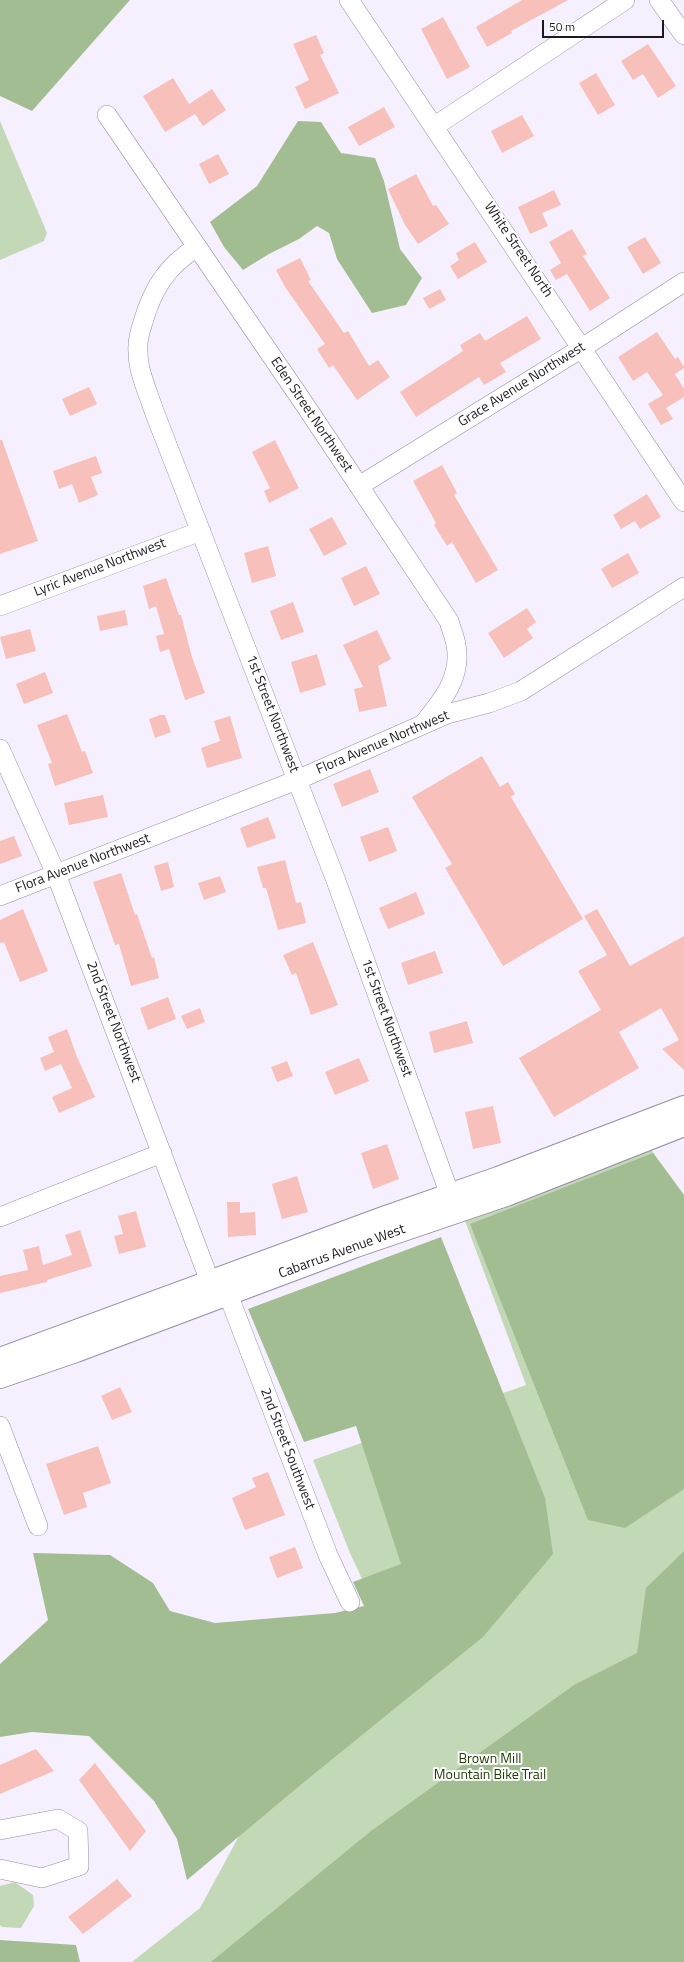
<!DOCTYPE html>
<html>
<head>
<meta charset="utf-8">
<style>
  body { margin:0 }
  #map { position:relative; width:684px; height:1962px; overflow:hidden; background:#f6f0fe; font-family:"Titillium Web",sans-serif }
  canvas { display:block }
  .scale { position:absolute; left:542px; top:20px; width:122px; height:18px; box-sizing:border-box; border:2px solid #1c1921; border-top:0; padding-left:5px; font-size:12px; line-height:14px; white-space:nowrap; color:#1c1921; -webkit-text-stroke:3px #fff; paint-order:stroke }
</style>
</head>
<body>
<div id="map">
<canvas width="684" height="1962"></canvas>
<div class="scale">50 m</div>
</div>
<script>
const ctx = document.querySelector('canvas').getContext('2d');
ctx.lineJoin = 'round';
function paint(path, color) { ctx.fillStyle = color; ctx.fill(path, 'evenodd'); }
function strokePath(path, color, width, dash) { ctx.strokeStyle = color; ctx.lineWidth = width; ctx.lineCap = dash ? 'butt' : 'round'; ctx.setLineDash(dash || []); ctx.stroke(path); }
function label(font, color, halo, rows, align = 'center') {
  ctx.font = font + ' "Titillium Web",sans-serif'; ctx.lineWidth = 4; ctx.setLineDash([]); ctx.textBaseline = 'middle'; ctx.strokeStyle = halo; ctx.fillStyle = color; for (const [text, x, y, turn = 0] of rows) {
    ctx.save(); ctx.translate(x, y); ctx.rotate((+turn || 0) * Math.PI / 180); ctx.textAlign = isNaN(turn) ? turn : align; if (halo) ctx.strokeText(text, 0, 0); ctx.fillText(text, 0, 0); ctx.restore();
  }
}
const green = new Path2D(`
  M0,121l47,112 -3,8 -44,19z
  M644,1140l40,55v723l-37,44h-515l68,-54 45,-83 131,-216 -26,-56 -37,-93 213,-75 -65,-175z
  M15,1882l18,13 1,11 -13,22 -19,-1 -2,-2v-39z`);
const forest = new Path2D(`
  M0,0h130l-98,111 -32,-15z
  M298,121l23,1 20,31 34,5 9,23 16,68 22,29 -16,27 -34,8 -35,-54 -8,-26 -12,-7 -18,13 -30,15 -26,16 -19,-23 -14,-25 47,-36z
  M653,1153l31,42v294l-59,39 -37,-8 -118,-296z
  M441,1237l104,261 8,56 -70,83 -179,145 -117,98 -10,-41 -23,-38 -65,-65 -57,-4 -32,5v-73l48,-44 -15,-67 77,2 43,28 17,28 45,12 120,-10 29,-7 -11,-24 48,-18 -45,-138 -52,16 -56,-133z
  M684,1551v411h-473l160,-131 203,-146 63,-32 9,-65z
  M0,1940l76,5 4,17h-80z`);
const building = new Path2D(`
  M522,0h46l-57,31 1,2 -25,14 -11,-20z
  M443,17l27,50 -23,12 -26,-50z
  M316,35l8,18 -4,2 19,38 -34,16 -10,-22 14,-7 -16,-36z
  M648,44l28,42 -18,12 -15,-24 -10,6 -12,-19z
  M596,73l19,32 -17,10 -19,-32z
  M173,78l16,26 23,-15 14,21 -23,16 -8,-12 -30,18 -22,-36z
  M384,107l11,20 -36,19 -11,-19z
  M522,115l12,21 -32,17 -11,-22z
  M218,154l11,20 -20,10 -10,-20z
  M416,174l17,32 3,-1 13,19 -31,20 -13,-19 -17,-36z
  M554,190l7,15 -19,8 6,13 -18,8 -12,-27z
  M572,229l15,25 -4,2 27,42 -20,13 -23,-37 -11,6 -6,-10 11,-7 -12,-21z
  M645,237l16,26 -18,11 -16,-27z
  M475,242l12,20 -29,17 -8,-13 9,-6 -3,-7z
  M300,258l11,22 -3,1 36,52 4,-2 21,35 9,-6 12,17 -33,23 -24,-35 -4,3 -12,-19 8,-5 -40,-57 -9,-17z
  M440,289l6,11 -17,9 -6,-11z
  M527,316l14,23 -41,24 6,9 -22,13 -5,-8 -63,40 -16,-25 63,-41 -3,-6 20,-12 5,8z
  M657,332l18,27 3,-2 6,10v1l-9,6 9,15v8l-18,11 7,11 -12,6 -13,-21 15,-9 -16,-23 -14,9 -15,-24z
  M89,387l8,17 -27,12 -8,-17z
  M0,440h2l36,101 -38,13z
  M275,440l24,48 -30,15 -5,-12 6,-3 -18,-36z
  M96,456l6,17 -11,4 7,18 -19,8 -7,-19 -13,5 -6,-18z
  M442,465l15,28 -3,2 44,75 -22,13 -24,-41 -5,4 -13,-21 2,-2 -23,-42z
  M647,494l14,23 -21,12 -5,-8 -14,8 -8,-14z
  M332,517l15,27 -23,12 -15,-27z
  M268,546l8,30 -24,7 -8,-30z
  M628,553l11,20 -27,15 -11,-19z
  M366,566l14,28 -26,12 -13,-28z
  M166,578l13,37h2l11,42 13,36 -20,7 -16,-51 -9,3 -4,-16 8,-2 -8,-28 -7,3 -6,-23z
  M293,602l11,30 -23,8 -11,-29z
  M527,608l9,14 -9,7 6,9 -29,20 -16,-25z
  M125,610l3,15 -28,6 -3,-15z
  M30,629l6,22 -30,8 -6,-22z
  M377,630l14,29 -13,7 9,40 -28,6 -5,-23 9,-2 -20,-42z
  M317,654l9,31 -26,8 -9,-31z
  M45,672l8,21 -29,11 -8,-20z
  M67,714l15,38 3,-1 8,22 -38,13 -7,-22 4,-1 -15,-38z
  M160,715h5l6,17 -16,6 -6,-19z
  M230,716l12,42 -35,10 -6,-20 19,-7 -6,-20z
  M482,756l18,31 8,-5 7,12 -4,3 72,122 -80,47 -58,-98 7,-4 -40,-67z
  M370,769l9,23 -37,15 -9,-23z
  M103,795l5,22 -39,8 -5,-22z
  M268,817l8,21 -29,10 -7,-20z
  M388,827l9,24 -28,11 -9,-25z
  M14,836l8,20 -22,8v-23z
  M285,860l11,43 5,-1 5,21 -28,7 -12,-42h-3l-6,-21z
  M168,862l6,25 -13,4 -7,-25z
  M121,873l14,42 2,-1 15,44 2,-1 5,21 -28,8 -12,-42 -4,1 -22,-63z
  M220,876l6,16 -22,8 -6,-17z
  M416,892l9,22 -37,15 -9,-21z
  M23,909l25,62 -28,11 -16,-40 -4,1v-23z
  M597,909l33,57 54,-30v134l-22,-21 17,-9 -18,-32 -42,24 20,36 -85,49 -35,-59 82,-48 -23,-39 29,-16 -23,-39z
  M313,942l25,63 -27,10 -15,-42 -4,2 -9,-20z
  M435,951l8,22 -35,12 -7,-22z
  M168,997l8,22 -28,11 -8,-22z
  M200,1008l5,14 -18,7 -6,-13z
  M467,1021l6,22 -39,10 -5,-21z
  M67,1029l10,28 18,40 -36,16 -7,-16 20,-9 -11,-24 -16,7 -5,-13 14,-6 -6,-15z
  M359,1058l10,23 -34,14 -10,-23z
  M287,1061l6,15 -16,6 -6,-15z
  M493,1106l8,37 -28,6 -8,-37z
  M387,1144l12,35 -26,10 -12,-36z
  M297,1176l11,36 -26,7 -10,-35z
  M227,1202h13v11l15,-1 1,23 -28,2z
  M136,1211l10,36 -27,7 -5,-18 9,-2 -5,-18z
  M80,1230l12,36 -45,14v2l-47,11v-17l28,-6 -5,-20 16,-4 4,19 29,-10 -7,-20z
  M120,1387l12,25 -20,8 -11,-24z
  M98,1446l13,37 -28,10 4,14 -23,8 -18,-51z
  M268,1472l17,43 -40,15 -13,-32 24,-11 -4,-9z
  M295,1547l8,21 -26,10 -8,-21z
  M36,1749l18,22 -54,23v-29z
  M95,1763l51,68 -16,20 -51,-71z
  M117,1879l15,17 -49,38 -15,-17z`);
const minor = new Path2D(`
  M349,0l335,502
  M659,0l25,35
  M107,115l198,290 144,216c2,8 6,16 7,24 6,31 -13,55 -32,78
  M435,126l190,-126
  M197,247c-30,19 -44,41 -54,75 -3,9 -6,20 -5,30 0,20 10,40 16,59l181,467 115,317
  M359,486l223,-138 102,-66
  M0,606l201,-75
  M0,749l56,125 159,421
  M0,896l297,-116 150,-66 42,-11 32,-12 163,-104
  M0,1217l162,-64
  M228,1294l100,261 22,47
  M0,1426l38,100
  M0,1830l58,-11 20,12 1,35 -37,12 -42,-9`);
const secondary = new Path2D(`
  M0,1359l383,-141 115,-40 186,-71
  M0,1377l76,-26 280,-105 150,-51 178,-70`);
const streetNames = [
  ["White Street North",518,250,56],
  ["Grace Avenue Northwest",522,385,-32],
  ["Eden Street Northwest",311,415,56],
  ["Lyric Avenue Northwest",100,568,-21],
  ["1st Street Northwest",272,714,69],
  ["Flora Avenue Northwest",383,743,-23],
  ["Flora Avenue Northwest",83,864,-21],
  ["1st Street Northwest",386,1018,70],
  ["2nd Street Northwest",113,1022,69],
  ["Cabarrus Avenue West",342,1252,-20],
  ["2nd Street Southwest",287,1449,69]
];
const parkNames = [
  ["Brown Mill",490,1760],
  ["Mountain Bike Trail",490,1776]
];
paint(green, '#c3d8b7');
paint(forest, '#a3bd93');
paint(building, '#f7c0ba');
strokePath(minor, '#978da3', 20);
strokePath(secondary, '#978da3', 24);
strokePath(minor, '#fff', 19);
strokePath(secondary, '#fff', 22);
label('14px', '#1c1921', '#fff', streetNames);
label('14px', '#1d3c00', '#fff', parkNames);
</script>
</body>
</html>
